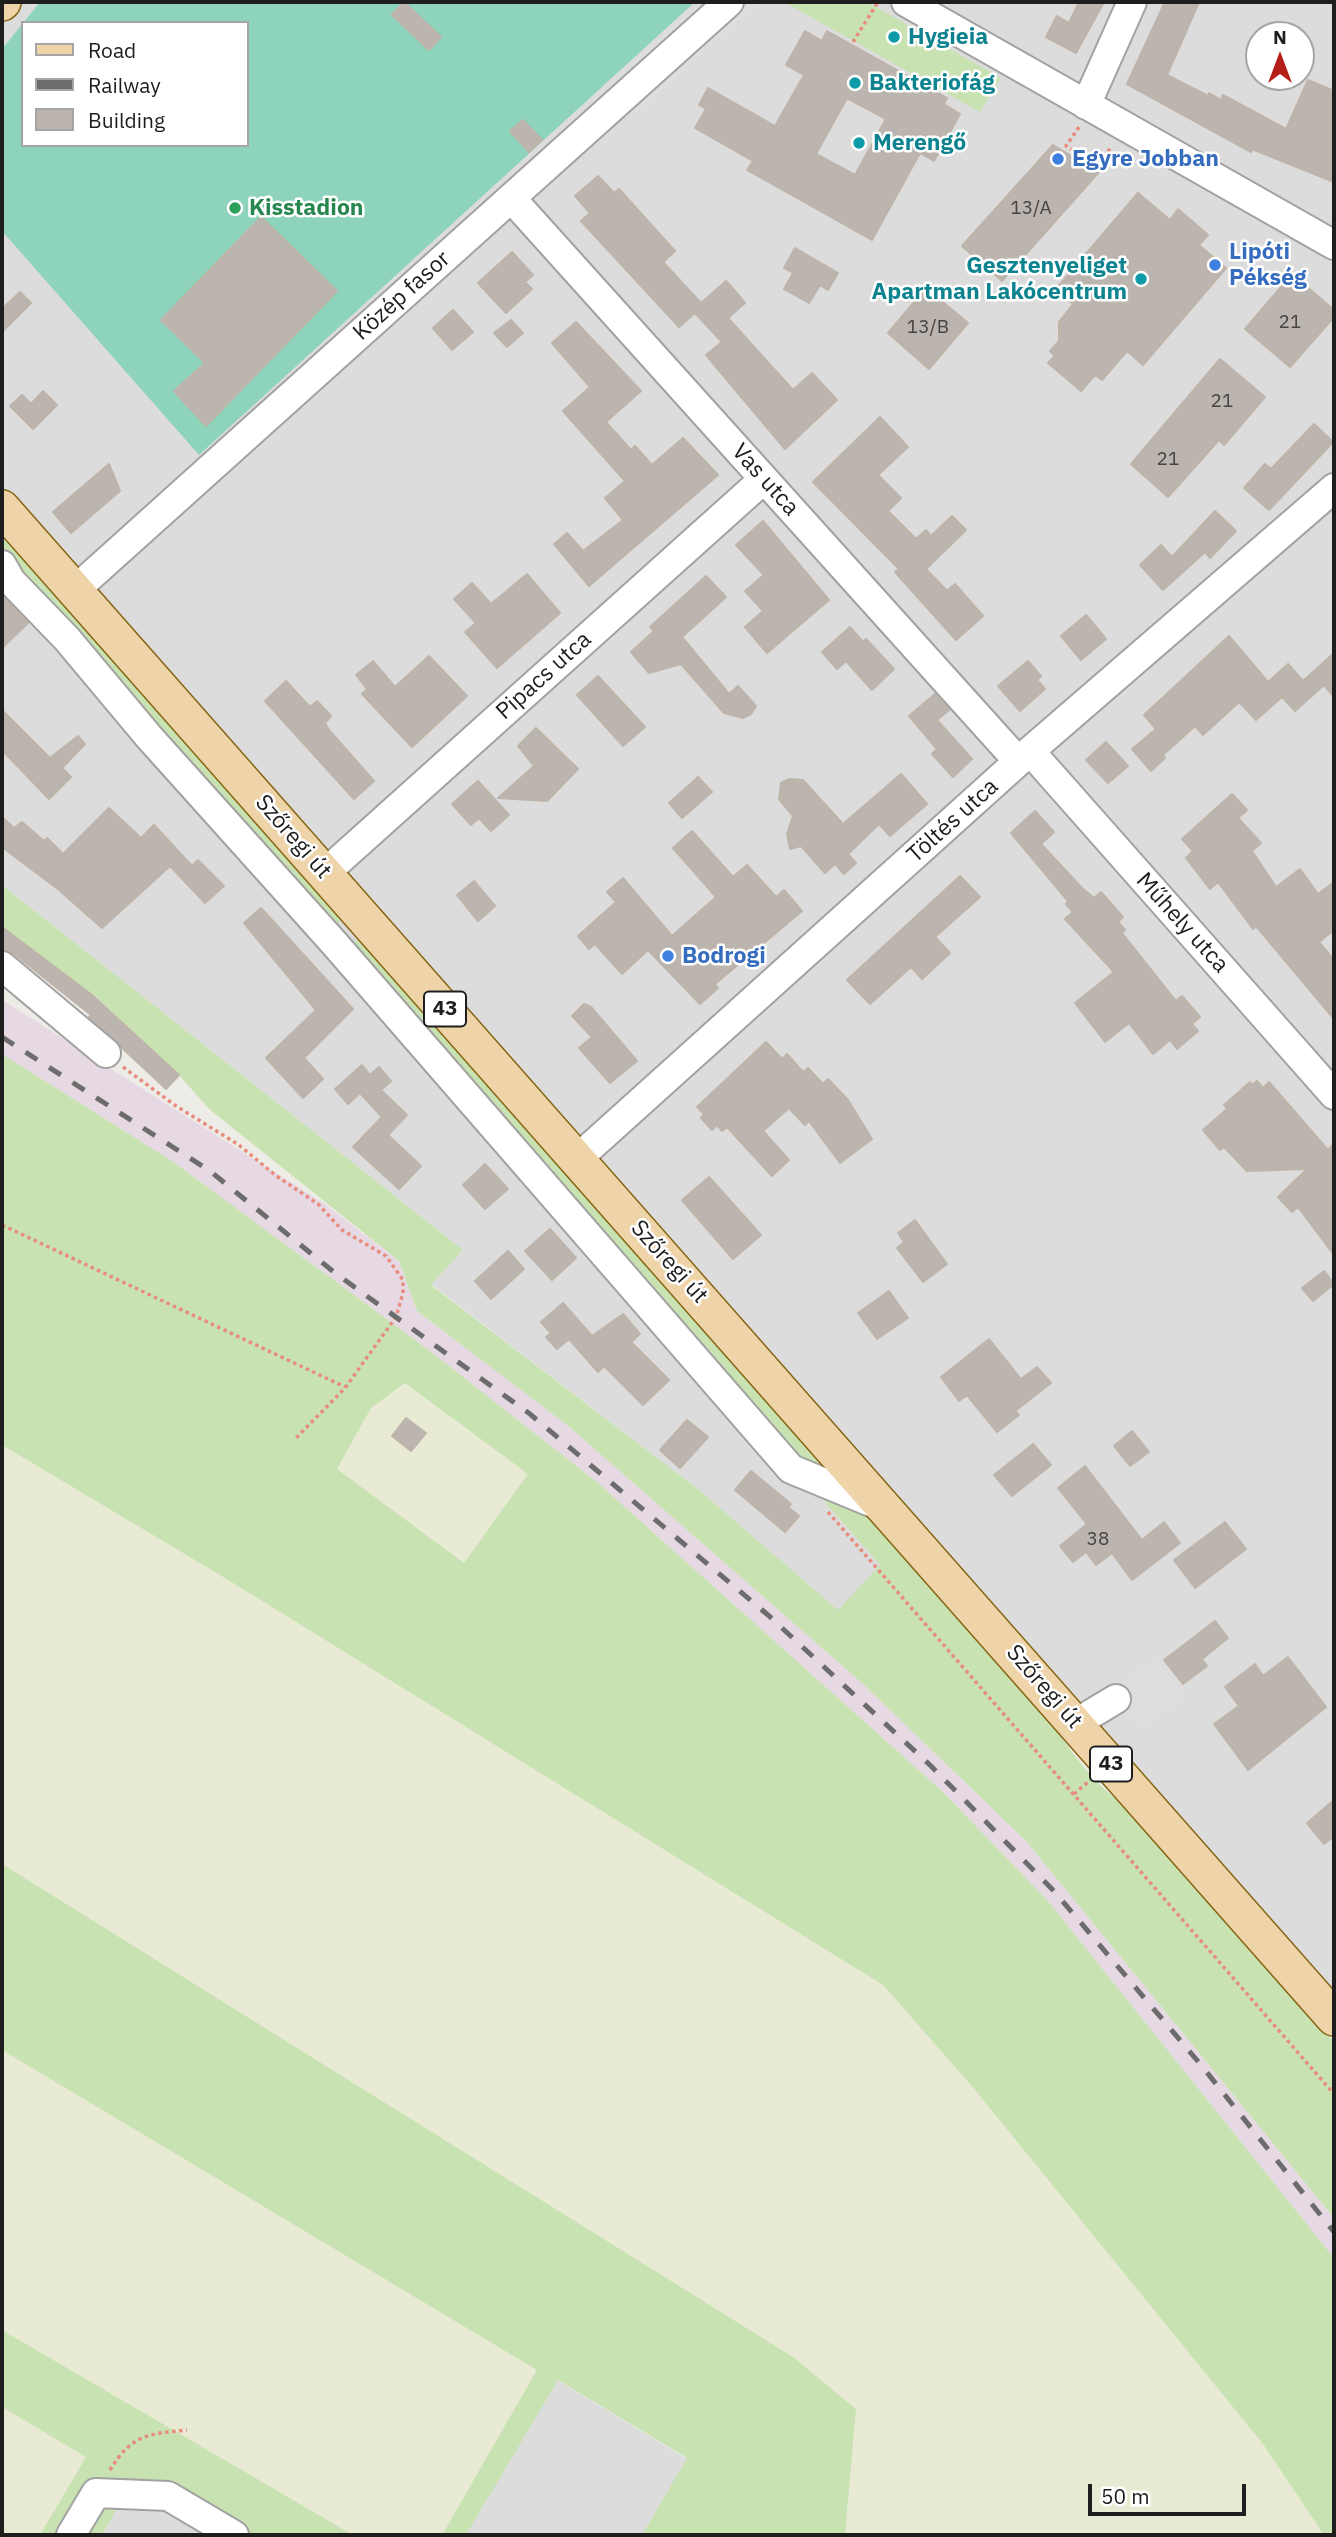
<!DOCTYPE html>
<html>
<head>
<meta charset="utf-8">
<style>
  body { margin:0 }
  #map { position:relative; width:1336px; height:2537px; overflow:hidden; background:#eeece6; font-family:"IBM Plex Sans",sans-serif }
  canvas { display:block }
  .frame { position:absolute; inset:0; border:4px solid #1e1e1e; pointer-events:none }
  .legend { position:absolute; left:21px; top:21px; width:228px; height:126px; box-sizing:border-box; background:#fff; border:2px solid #a5a5a5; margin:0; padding:9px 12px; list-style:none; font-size:21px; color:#1e1e1e }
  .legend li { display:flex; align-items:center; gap:14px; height:35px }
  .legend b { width:35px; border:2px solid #a5a5a5 }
  .north { position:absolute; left:1245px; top:21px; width:70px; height:70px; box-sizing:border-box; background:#fff; border:2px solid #a5a5a5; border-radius:50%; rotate:0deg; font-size:19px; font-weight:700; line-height:28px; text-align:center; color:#1e1e1e }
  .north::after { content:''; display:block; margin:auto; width:24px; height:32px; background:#b42019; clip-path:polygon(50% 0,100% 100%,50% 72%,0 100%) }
  .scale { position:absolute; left:1088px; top:2484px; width:158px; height:32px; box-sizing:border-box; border:4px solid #1e1e1e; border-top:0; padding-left:9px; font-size:21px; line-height:24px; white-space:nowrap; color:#1e1e1e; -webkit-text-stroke:5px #fff; paint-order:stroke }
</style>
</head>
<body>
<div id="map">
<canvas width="1336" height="2537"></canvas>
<div class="frame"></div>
<ul class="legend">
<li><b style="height:9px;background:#f0d4a9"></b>Road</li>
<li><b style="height:9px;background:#6c6c6c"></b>Railway</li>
<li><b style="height:19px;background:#bbb4af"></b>Building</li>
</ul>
<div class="north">N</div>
<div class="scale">50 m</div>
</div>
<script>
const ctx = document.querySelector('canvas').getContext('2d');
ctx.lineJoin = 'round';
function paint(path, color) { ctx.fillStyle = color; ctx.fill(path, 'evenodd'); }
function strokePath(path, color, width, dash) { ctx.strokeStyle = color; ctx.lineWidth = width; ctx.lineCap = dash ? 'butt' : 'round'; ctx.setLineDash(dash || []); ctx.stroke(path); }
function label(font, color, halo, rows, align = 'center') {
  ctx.font = font + ' "IBM Plex Sans",sans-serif'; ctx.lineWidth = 5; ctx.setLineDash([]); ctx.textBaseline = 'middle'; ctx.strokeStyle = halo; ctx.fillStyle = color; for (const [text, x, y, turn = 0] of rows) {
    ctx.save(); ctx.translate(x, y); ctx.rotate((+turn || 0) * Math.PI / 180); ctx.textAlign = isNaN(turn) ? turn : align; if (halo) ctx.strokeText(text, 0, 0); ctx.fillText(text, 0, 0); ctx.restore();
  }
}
const residential = new Path2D(`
  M2,2h38l-38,47z
  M695,2h639v1998l-412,-470 -41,36 -42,45 -140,-121 -268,-206 32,-34 -461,-365v-654l197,223zM1259,35h42v42h-42z
  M557,2380l130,79 -45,76h-176z
  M124,2496l57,17 37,22h-116z`);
const industrial = new Path2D(`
  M2,1000l323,204 74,57 18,50 150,114 296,259 163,157 308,377v40l-286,-357 -105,-109 -345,-309 -168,-132 -258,-190 -170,-107z`);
const farmland = new Path2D(`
  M405,1383l123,91 -64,89 -127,-94 34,-61z
  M2,1445l223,133 658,407 88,100 292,359 61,91h-479l11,-126 -63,-52 -791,-493z
  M2,2050l536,320 -96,165h-89l-351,-205z
  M2,2407l84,50 -46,78h-38z`);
const grass = new Path2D(`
  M784,2h83l134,76 -21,34z
  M7,541l10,7 325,371 -4,4 -8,-1 -321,-355 -7,-16v-9z
  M2,885l461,365 -32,35 268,205 139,120 42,-45 -72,-82 52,19 184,209c22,35 51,76 87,99l203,232v176l-308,-377 -163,-157 -296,-259 -150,-114 -18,-50 -190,-152 -30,-34 -82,-77 -95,-71z
  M354,940l9,1 479,539 -47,-16 -439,-507z
  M2,1054l170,107 258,190 168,132 345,309 105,109 286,357v277h-10l-61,-91 -292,-359 -88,-100 -658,-407 -223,-133zM405,1383l123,91 -64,89 -127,-94 34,-61z
  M2,1864l791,493 63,52 -11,126h-203l45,-77 -129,-78 -92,155h-24l95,-165 -535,-320z
  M2,2330l351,205h-135l-37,-22 -57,-17 -22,39h-62l46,-78 -84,-50z`);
const pitch = new Path2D(`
  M40,2h655l-496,453 -197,-224v-182l21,-26v122h224v-122h-224z`);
const parking = new Path2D(`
  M699,2h25l-83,74 -11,-12z
  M735,2h25l-126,113 -11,-12z
  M1155,1658l31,39 -41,31 -35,-36z`);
const building = new Path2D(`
  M404,2l37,35 -12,13 -37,-35z
  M1079,2h25l-28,51 -30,-16 11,-21 12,7z
  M1165,2h34l-32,73 41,21 1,-3 12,7 2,-5 63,34 22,-49 26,11v91l-82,-33 -1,3 -124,-68z
  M805,31l17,10 5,-10 120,67 -3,6 16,10 -26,47 -14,-8 -48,87 -125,-70 6,-9 -58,-33 11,-19 -7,-4 9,-17 67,38 29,-51 -18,-10zM847,98l39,21 -31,56 -39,-21z
  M523,120l19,20 -13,12 -19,-21z
  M1053,145l46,27 -97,109 -40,-35z
  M598,176l16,17 5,-4 56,62 -12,11 38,41 25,-22 9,10 10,12 -17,15 65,72 19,-17 25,27 -52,49 -79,-94 16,-13 -27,-29 -16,14 -98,-106 9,-8 -15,-17z
  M1138,193l32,27 8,-11 30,26 -9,10 27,23 -83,97 -16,-14 -25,29 -7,-5 -14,16 -33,-28 7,-7 -5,-5 9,-10v-19l14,-18 -18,-14z
  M261,217l76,74 -131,135 -32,-35 31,-28 -44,-43z
  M795,248l43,25 -10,17 -8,-5 -11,18 -25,-14 9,-16 -9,-5z
  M512,252l21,23 -8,7 7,7 -26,24 -28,-30z
  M1292,274l42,36v7l-44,50 -45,-38z
  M926,288l42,35 -39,46 -41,-36z
  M20,292l11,11 -29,29v-23z
  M453,310l20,22 -21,18 -19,-22z
  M511,320l12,13 -16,14 -13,-14z
  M576,322l65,69 -35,31 25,28 4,-4 17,19 31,-27 35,37 -129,111 -35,-42 13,-11 16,18 40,-31 -18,-22 20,-17 -62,-70 27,-24 -38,-44z
  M1220,359l45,38 -41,48 -5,-5 -51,57 -37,-33z
  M43,391l14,14 -24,24 -23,-23 12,-11 9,9z
  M880,417l28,30 -30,28 23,23 -13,13 28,28 10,-9 5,6 21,-20 14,14 -40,39 21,22 8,-7 28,32 -27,24 -61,-68 4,-3 -86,-87z
  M1314,424l19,18 -64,68 -25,-22 21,-24 6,5z
  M109,464l11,27 -49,42 -18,-21z
  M1215,511l21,20 -26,27 -5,-6 -42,38 -23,-25 21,-20 11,12z
  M763,521l66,79 -62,53 -22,-26 18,-16 -18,-20 19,-16 -28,-30z
  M527,574l33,39 -63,55 -32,-36 11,-9 -22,-24 18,-16 19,21z
  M706,576l20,21 -44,40 47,57 9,-8 18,20 -5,8 -8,4 -19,-5 -43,-49 -32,9 -18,-21 23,-21 -4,-4z
  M2,595l26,28 -26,25z
  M1086,615l20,24 -25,21 -20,-24z
  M850,627l13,15 3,-3 28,30 -22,21 -26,-29 -9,8 -15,-17z
  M1229,636l39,46 20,-18 15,17 31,-28v44l-10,-12 -29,26 -13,-14 -26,23 -17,-18 -36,33 -8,-9 -32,29 2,3 -14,13 -19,-22 24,-20 -12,-14z
  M429,656l38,40 -55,51 -50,-53 5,-5 -11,-14 17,-14 22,26z
  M1028,661l13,15 -4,4 8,9 -25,22 -22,-25z
  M598,676l47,51 -22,19 -46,-51z
  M286,681l24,26 7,-6 14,15 -6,7 4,7 45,51 -20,18 -89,-98z
  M935,694l14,16 -12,10 35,39 -19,18 -21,-23 5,-5 -28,-33z
  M2,710l48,48 28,-22 7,8 -23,24 9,9 -22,22 -47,-49z
  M536,728l42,41 -31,32 -49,-3 36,-32 -16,-20z
  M1106,742l22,24 -20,17 -22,-23z
  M901,774l26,30 -37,32 -11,-12 -31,30 8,9 -12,11 -9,-10 -10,9 -24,-27 -11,3 -3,-15 6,-18 -14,-17 2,-16 8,-4 14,1 40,44z
  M698,777l14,15 -30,26 -13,-15z
  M478,781l31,34 -18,16 -12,-13 -8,7 -19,-21z
  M1232,794l15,16 -9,8 23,25 -9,8 24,36 24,-18 18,25 16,-12v48l-15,12 15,18v59l-78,-93 -3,3 -35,-47 -8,7 -24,-31 7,-7 -11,-12z
  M109,808l32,30 13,-13 38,41 6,-6 26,26 -19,17 -35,-37 -68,62 -43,-38 -57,-43v-30l12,11 8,-6 22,19 3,-3 16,16z
  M1035,811l19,21 -13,12 41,44 12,10 7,-6 22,25 -5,5 7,8 -3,3 54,68 6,-5 18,21 -8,7 6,7 -21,18 -7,-9 -17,14 -24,-31 -24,19 -30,-39 39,-31 -49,-53 8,-7 -7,-8 2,-3 -57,-68z
  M692,831l41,46 14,-12 29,32 8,-7 18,21 -87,73 3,4 -18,16 -52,-54 -26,24 -27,-30 -6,5 -11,-13 38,-34 -9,-10 16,-14 49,58 44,-39 -43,-49z
  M960,876l20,21 -45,40 15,16 -28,26 -11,-12 -41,37 -23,-24z
  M474,881l21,25 -17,15 -21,-26z
  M261,908l92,101 -49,49 19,21 -20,19 -37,-40 50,-48 -72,-87z
  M2,927l90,68 87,80 -13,14 -77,-72 2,-2 -78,-62 -11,-3z
  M584,1004l7,3 46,54 -27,22 -31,-35 13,-11 -20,-21z
  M766,1042l16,17 5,-5 16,18 5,-4 15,16 5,-5 20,21 24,39 -32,24 -31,-42 -4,4 -16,-17 -26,23 26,29 -17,16 -45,-49 -5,4 -5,-6 -5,5 -11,-12 3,-4 -7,-7z
  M362,1065l8,10 9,-8 12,14 -10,9 26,25 -19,20 33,31 -22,23 -46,-42 29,-30 -22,-24 -12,11 -13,-15z
  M1257,1081l6,7 6,-6 59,68 6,-6v111l-36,-48 -6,5 -14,-15 29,-28 -60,2 -23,-24 -4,3 -17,-20 24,-21 -3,-4 26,-23 2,3z
  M485,1164l23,25 -23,20 -22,-24z
  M709,1177l52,58 -28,24 -51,-59z
  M915,1220l32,44 -24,18 -26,-34 7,-6 -6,-9z
  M550,1229l26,29 -24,22 -27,-29z
  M508,1251l16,18 -33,30 -16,-18z
  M1324,1271l10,13 -21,17 -11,-13z
  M889,1291l19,27 -31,21 -19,-26z
  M563,1303l29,33 31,-22 17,20 -9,8 38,38 -26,25 -39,-39 -6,6 -29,-33 -12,10 -11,-12 5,-4 -10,-11z
  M989,1339l32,40 16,-12 14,16 -36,28 4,4 -22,17 -30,-37 -8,6 -18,-24z
  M406,1418l20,15 -15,18 -19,-15z
  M687,1420l21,17 -28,31 -20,-18z
  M1132,1431l17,21 -19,14 -16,-20z
  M1033,1444l18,21 -39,31 -18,-21z
  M1085,1466l57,74 22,-18 16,21 -48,37 -20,-27 -16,12 -10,-13 -13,10 -13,-16 27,-22 -29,-36z
  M751,1471l40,33 -3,3 11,9 -14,16 -50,-42z
  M1225,1522l21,27 -51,39 -21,-28z
  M1215,1621l13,17 -26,21 5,7 -24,18 -19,-24z
  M1288,1657l38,50 -78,63 -34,-46 25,-18 -14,-19 30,-23 8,12z
  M1334,1800v36l-10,8 -17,-21z`);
const path = new Path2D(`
  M853,42l25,-40
  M1079,127l-13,19 32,19 14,-19
  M123,1067l53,39 63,39 36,30 43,29 24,26 44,26 17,24v13l-7,24 -51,71 -49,50
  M2,1225l343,162
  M828,1512l506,582
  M1074,1794l14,-12
  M110,2470c22,-36 38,-36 77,-40`);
const minor = new Path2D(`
  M906,2l428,243
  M1086,105l46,-103
  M511,198l507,563
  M2,565l9,16 56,58 82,98 185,206 457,526 92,38
  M75,590l654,-588
  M1030,751l304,344
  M325,873l439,-394
  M2,966l104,87
  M577,1159l453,-408 304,-263
  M1076,1723l40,-24
  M71,2535l25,-42 72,3 66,39`);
const major = new Path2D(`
  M2,3l1,-1
  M2,508l1332,1510`);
const rail = new Path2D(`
  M2,1037l208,134 125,102 195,141 238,201 163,151 123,125 147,174 133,167`);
const markers = [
  [894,37,7,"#0f9aa8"],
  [855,83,7,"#0f9aa8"],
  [859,143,7,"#0f9aa8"],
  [1058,159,7,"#3f7fe0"],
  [235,208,7,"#2e9e5b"],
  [1215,265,7,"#3f7fe0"],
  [1141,279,7,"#0f9aa8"],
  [668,956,7,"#3f7fe0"]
];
const numberNames = [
  ["13/A",1031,209],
  ["21",1290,323],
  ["13/B",928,328],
  ["21",1222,402],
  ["21",1168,460],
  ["38",1098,1540]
];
const shields = [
  [445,1009,42],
  [1111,1764,42]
];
const shieldNames = [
  ["43",445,1009],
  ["43",1111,1764]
];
const cultureNames = [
  ["Hygieia",908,37],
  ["Bakteriofág",869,83],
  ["Merengő",873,143],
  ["Gesztenyeliget",1127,266,"right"],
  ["Apartman Lakócentrum",1127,292,"right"]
];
const shopNames = [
  ["Egyre Jobban",1072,159],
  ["Lipóti",1229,252],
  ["Pékség",1229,278],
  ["Bodrogi",682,956]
];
const leisureNames = [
  ["Kisstadion",249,208]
];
const streetNames = [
  ["Közép fasor",402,296,-42],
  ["Vas utca",765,480,48],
  ["Pipacs utca",544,676,-42],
  ["Töltés utca",953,821,-42],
  ["Szőregi út",293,837,49],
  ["Műhely utca",1182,923,48],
  ["Szőregi út",669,1262,48],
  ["Szőregi út",1044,1687,49]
];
paint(residential, '#dcdcdc');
paint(industrial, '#e6d9e3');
paint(farmland, '#e8ead4');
paint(grass, '#c8e2b2');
paint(pitch, '#8ed3bb');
paint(parking, '#dedede');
paint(building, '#bbb4af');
strokePath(building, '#beb4aa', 2);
strokePath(minor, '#a2a2a2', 32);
strokePath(major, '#866513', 38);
strokePath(path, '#e88c7d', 3.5, [3.5, 3.5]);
strokePath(minor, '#fff', 28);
strokePath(major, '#f0d4a9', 35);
strokePath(rail, '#6c6c6c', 5, [14, 14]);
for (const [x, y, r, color] of markers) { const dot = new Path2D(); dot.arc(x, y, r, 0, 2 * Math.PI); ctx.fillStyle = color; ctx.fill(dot); strokePath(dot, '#fff', 2.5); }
label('19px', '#454442', null, numberNames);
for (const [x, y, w] of shields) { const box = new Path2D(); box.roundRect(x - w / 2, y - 17.5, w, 35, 5); ctx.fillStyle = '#fff'; ctx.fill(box); strokePath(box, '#1e1e1e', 2); }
label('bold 21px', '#1e1e1e', null, shieldNames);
label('bold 23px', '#0d838f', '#fff', cultureNames, 'left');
label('bold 23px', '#366cbe', '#fff', shopNames, 'left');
label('bold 23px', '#27864d', '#fff', leisureNames, 'left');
label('23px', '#1e1e1e', '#fff', streetNames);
</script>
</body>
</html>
